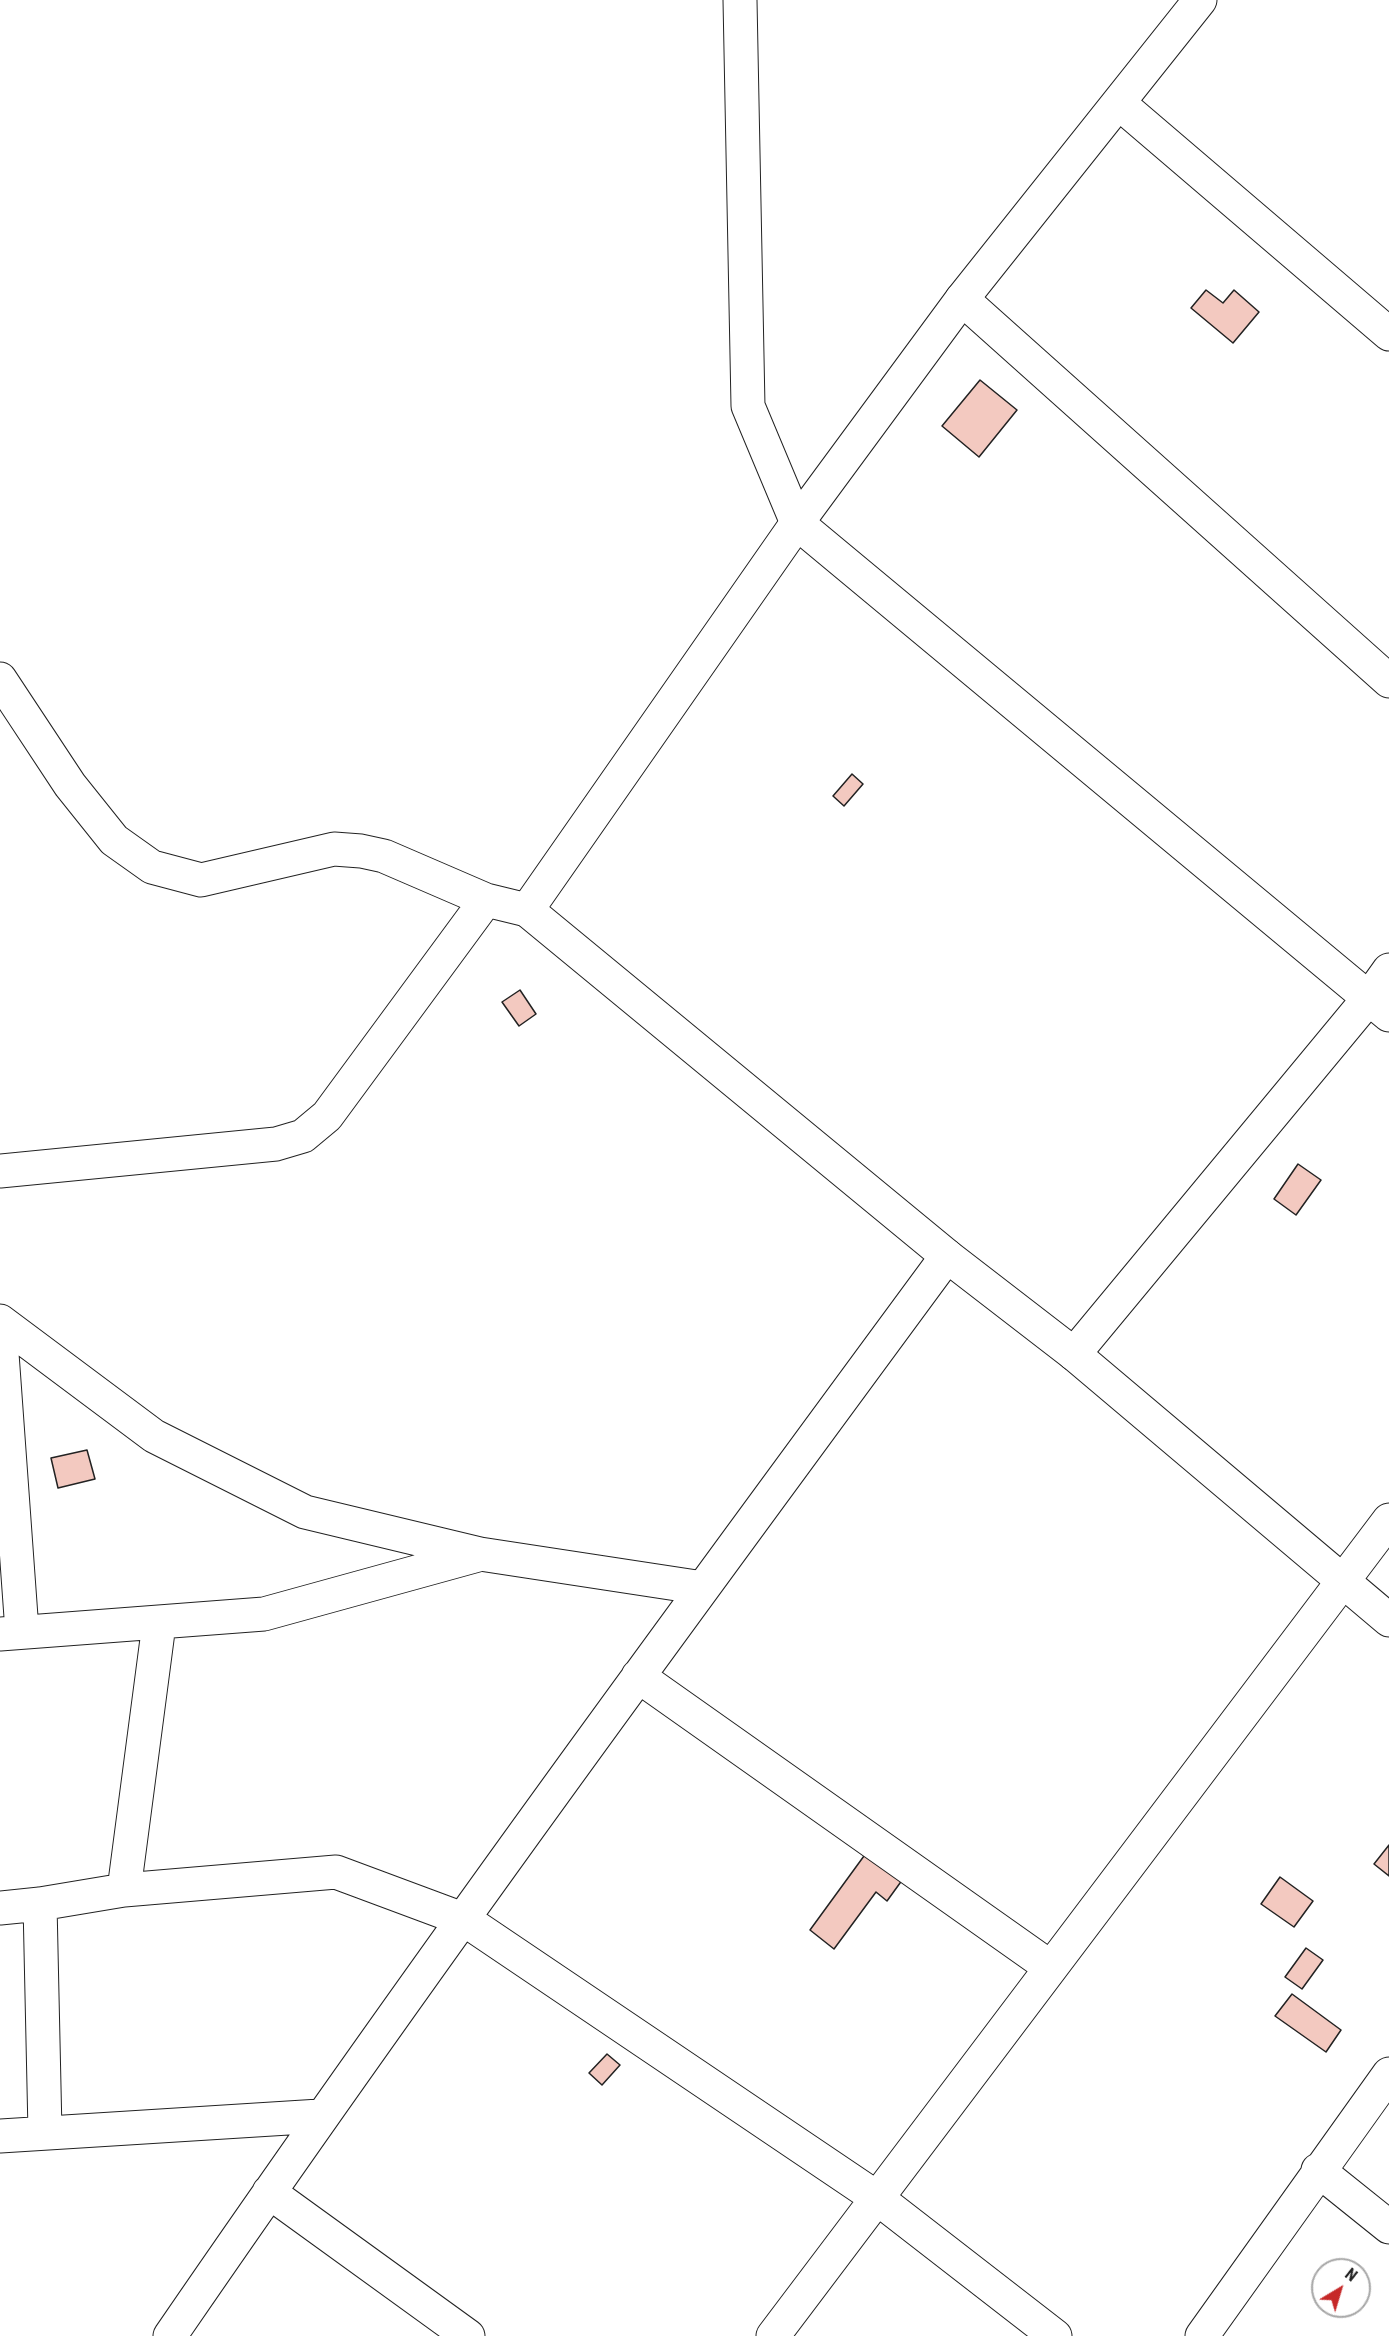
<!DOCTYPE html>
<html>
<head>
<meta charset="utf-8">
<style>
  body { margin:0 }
  #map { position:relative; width:1389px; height:2336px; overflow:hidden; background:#fff; font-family:"Roboto Condensed",sans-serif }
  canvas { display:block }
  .north { position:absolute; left:1311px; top:2258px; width:60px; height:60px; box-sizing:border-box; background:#fff; border:2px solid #a7a7a7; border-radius:50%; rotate:38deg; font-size:16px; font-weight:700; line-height:24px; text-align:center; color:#222 }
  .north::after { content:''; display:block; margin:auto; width:21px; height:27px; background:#c62828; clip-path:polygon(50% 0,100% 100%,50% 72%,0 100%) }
</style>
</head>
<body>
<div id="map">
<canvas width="1389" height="2336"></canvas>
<div class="north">N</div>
</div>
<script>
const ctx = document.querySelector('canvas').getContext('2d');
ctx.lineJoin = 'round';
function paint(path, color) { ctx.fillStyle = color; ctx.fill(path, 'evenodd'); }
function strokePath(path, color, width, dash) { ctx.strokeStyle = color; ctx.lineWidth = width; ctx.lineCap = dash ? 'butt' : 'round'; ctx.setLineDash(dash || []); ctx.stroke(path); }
const building = new Path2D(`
  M1206,290l17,13 11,-13 25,22 -26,31 -42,-35z
  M980,380l37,30 -38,47 -37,-31z
  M852,774l11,10 -19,22 -11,-10z
  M520,990l16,24 -17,12 -17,-24z
  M1298,1164l23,16 -25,35 -22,-16z
  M87,1450l8,29 -37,9 -7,-30z
  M872,1845l36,27 -21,29 -11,-9 -42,57 -24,-19z
  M1389,1845v31l-15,-12z
  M1280,1877l33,24 -19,26 -33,-23z
  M1306,1948l17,12 -21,29 -17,-12z
  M1292,1994l49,36 -15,22 -51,-36z
  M607,2054l13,11 -18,20 -13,-12z`);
const street = new Path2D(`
  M740,0l8,406 49,117 592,492
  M1120,104l269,230
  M962,299l427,382
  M0,679l70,106 44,55 38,27 49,13 133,-31 27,2 23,5 102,44
  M0,1171l276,-27 27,-8 24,-20 159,-216 41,10
  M0,1321l154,115 151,76 175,42 223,34
  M0,1326l22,305
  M1074,1354l295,-356 20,-28
  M0,1634l264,-20 214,-59
  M638,1676l412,291
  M124,1890l35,-266
  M40,1904l5,228
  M0,1908l40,-4 84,-14 212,-18 129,48 412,278 178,138
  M0,2136l320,-20
  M1318,2170l71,57
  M269,2192l199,144
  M170,2336c251,-366 514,-723 777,-1080
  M773,2336l616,-816
  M1202,2336l187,-262`);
const secondary = new Path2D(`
  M1200,0l-238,299 -165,224 -270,387 420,346 127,98 315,266`);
paint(building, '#f3c9c0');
strokePath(building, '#222', 1.5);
strokePath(street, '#222', 35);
strokePath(secondary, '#222', 35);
strokePath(street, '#fff', 33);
strokePath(secondary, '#fff', 33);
</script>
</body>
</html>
